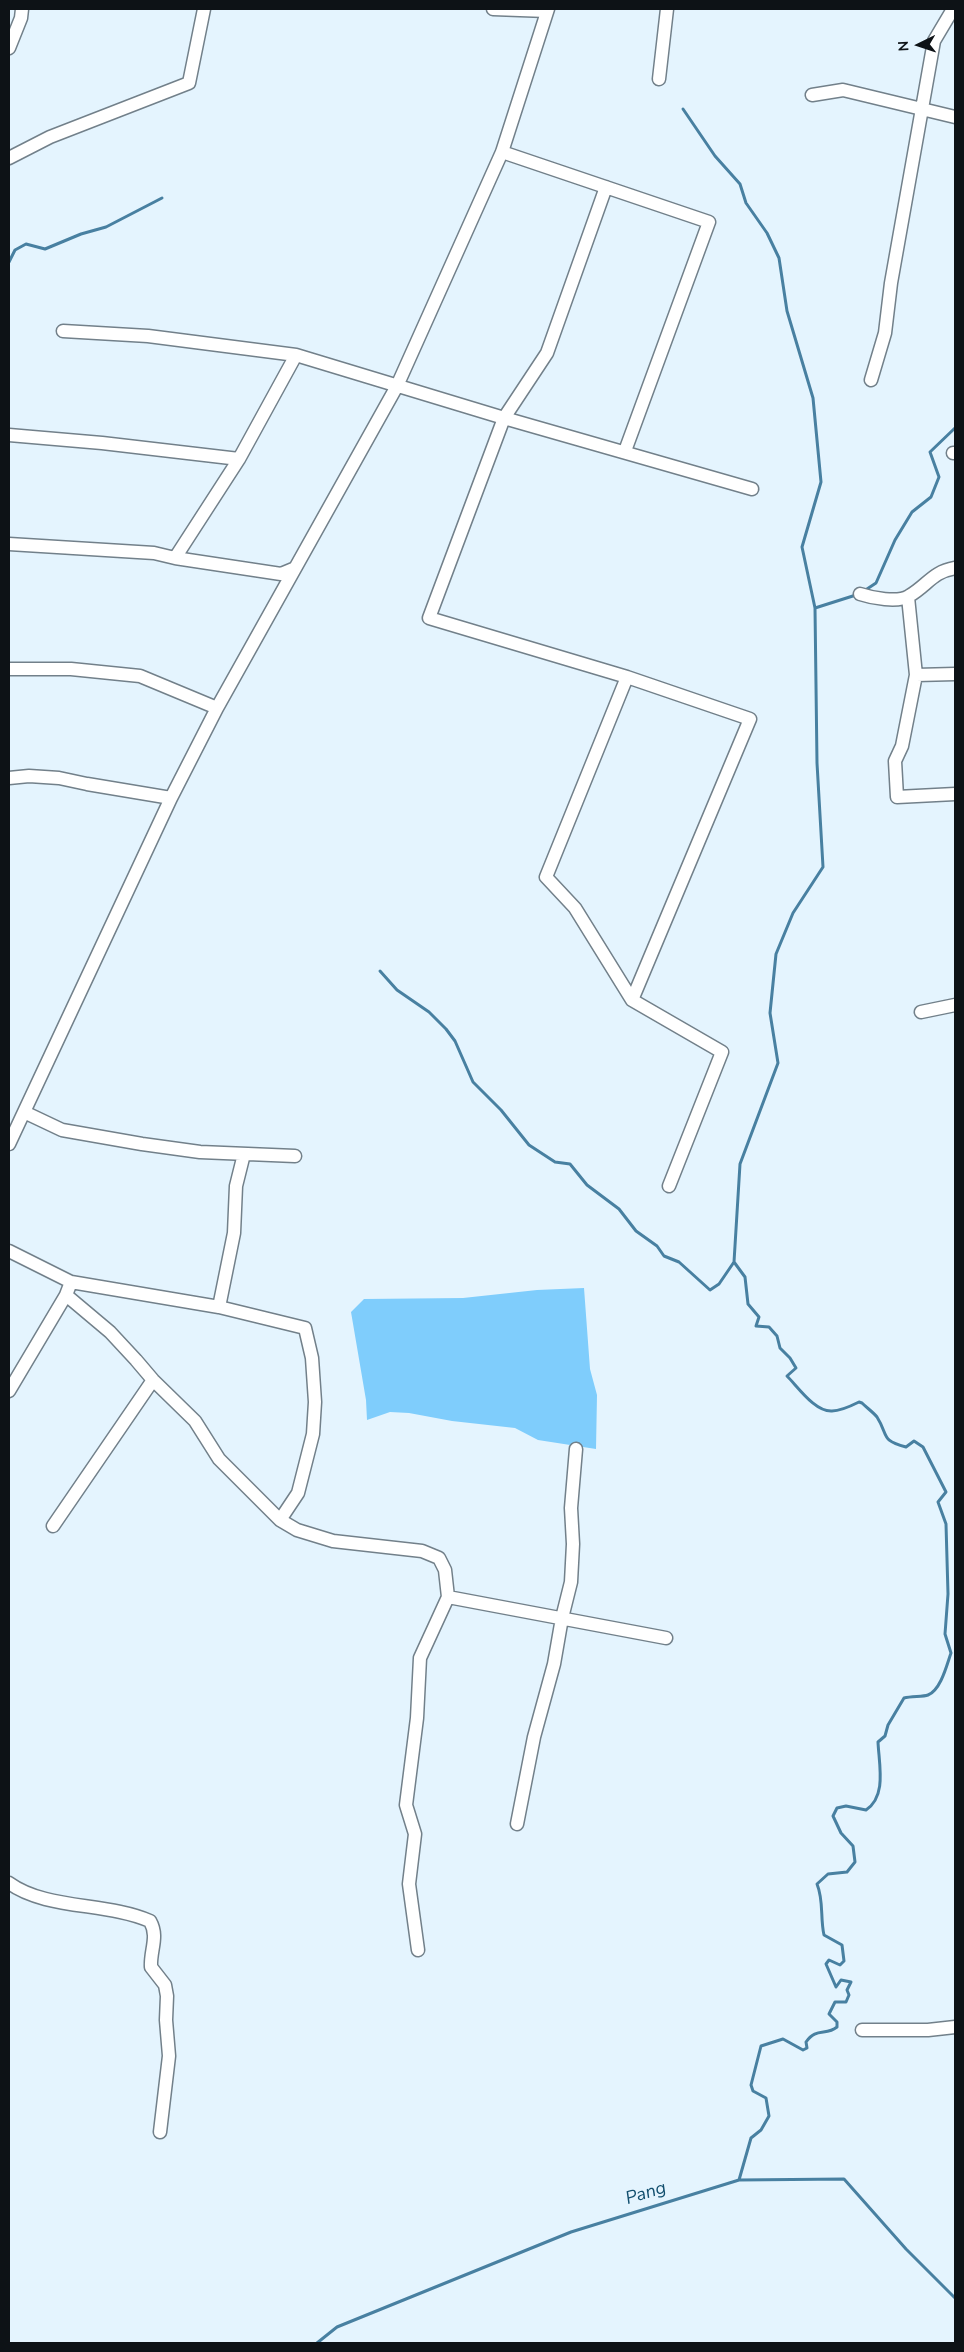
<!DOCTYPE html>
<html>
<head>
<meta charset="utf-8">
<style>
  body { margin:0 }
  #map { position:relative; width:964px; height:2352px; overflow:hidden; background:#e4f4fe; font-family:"Nunito Sans",sans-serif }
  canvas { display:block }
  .frame { position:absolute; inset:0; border:10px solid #0d1216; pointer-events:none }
  .north { position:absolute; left:894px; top:20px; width:50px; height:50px; -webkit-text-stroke:4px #e4f4fe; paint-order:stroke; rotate:266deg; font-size:14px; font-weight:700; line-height:20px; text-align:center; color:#0d1216 }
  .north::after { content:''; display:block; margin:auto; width:18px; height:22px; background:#0d1216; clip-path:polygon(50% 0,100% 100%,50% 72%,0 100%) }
</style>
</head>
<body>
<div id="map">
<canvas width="964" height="2352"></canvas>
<div class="frame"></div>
<div class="north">N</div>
</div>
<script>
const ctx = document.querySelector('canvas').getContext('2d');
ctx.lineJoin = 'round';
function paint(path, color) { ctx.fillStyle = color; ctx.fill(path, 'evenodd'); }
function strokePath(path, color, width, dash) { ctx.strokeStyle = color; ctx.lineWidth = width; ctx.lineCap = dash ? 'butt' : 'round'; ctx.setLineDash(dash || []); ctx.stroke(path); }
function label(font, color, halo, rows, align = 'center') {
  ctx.font = font + ' "Nunito Sans",sans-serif'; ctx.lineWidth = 4.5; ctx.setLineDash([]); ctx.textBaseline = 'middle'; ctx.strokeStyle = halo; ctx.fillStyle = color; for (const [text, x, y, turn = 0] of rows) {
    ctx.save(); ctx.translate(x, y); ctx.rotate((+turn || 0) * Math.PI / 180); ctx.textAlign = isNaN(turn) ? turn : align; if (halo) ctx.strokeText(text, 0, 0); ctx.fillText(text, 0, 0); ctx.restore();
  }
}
const forest = new Path2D(`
  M584,1288l6,81 7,26 -1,54 -58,-9 -23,-12 -63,-7 -43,-8 -19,-1 -23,8 -1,-20 -15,-88 13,-13 99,-1 74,-8z`);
const stream = new Path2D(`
  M683,109l32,47 25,28 6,19 21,30 12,25 8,53 26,87 8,84 -19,65 13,61 2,155 6,104 -30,46 -17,41 -6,59 8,50 -38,101 -6,98 11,15 3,27 11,13 -3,9 13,1 8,9 3,12 10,10 6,10 -9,8c11,11 28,36 45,35 9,0 19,-5 27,-9l3,1c5,5 11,9 15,14 12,19 3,23 29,30l8,-6 9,6 23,45 -8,10 8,22 2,70 -3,40 6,19c-4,11 -10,37 -23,42 -5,2 -16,1 -24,3l-16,27 -3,11 -7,6c1,23 9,54 -12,68l-20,-4 -9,2 -4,8 8,17 12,13 2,16 -8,10 -19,2 -11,10c7,17 3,34 7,51l18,10 2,16 -4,4 -11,-5 -3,4 10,23 5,-7 10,2 -4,8 2,5 -3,7h-11l-6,12 8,8v5c-11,9 -21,0 -31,15l1,6 -4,2 -20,-11 -22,7 -10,39 2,6 13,7 3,18 -8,14 -10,8 -12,42
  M9,262l6,-12 11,-6 19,5 36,-15 25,-7 56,-29
  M864,591l12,-8 19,-43 17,-28 19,-15 8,-20 -9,-25 25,-24
  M815,608l41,-13
  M380,971l17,19 32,22 17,17 9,12 18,41 28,28 28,35 26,17 15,2 17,21 32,24 17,22 21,15 7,10 15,6 31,28 9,-6 15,-22
  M317,2343l20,-16 234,-95 168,-52 105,-1 62,70 49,49`);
const minor = new Path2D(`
  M493,9l54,2
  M9,48l12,-30 1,-9
  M659,79l8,-70
  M812,95l31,-5 112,27
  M502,152l207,70 -84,229
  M9,158l41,-21 139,-54 15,-74
  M606,187l-59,166 -43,65 -75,200 198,59 123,42 -118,281
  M63,331l85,5 148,19 208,63 248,71
  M871,380l14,-47 6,-50 43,-242 19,-32
  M9,435l93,8 137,16
  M953,453h2
  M9,544l145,9 21,5 106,16 12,-5
  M175,558l64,-99 57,-104
  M860,594c12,4 38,9 49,2 19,-11 23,-24 46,-28
  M908,597l8,78 -14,71 -7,15 2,36 58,-3
  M9,669h62l69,7 77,32
  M916,675l39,-1
  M627,677l-81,200 29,31 57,92 90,52 -53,134
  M9,778l20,-2 30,2 28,6 84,14
  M921,1012l34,-7
  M24,1112l38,18 80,14 58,8 95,4
  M9,1144l162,-346 46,-90 180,-322 105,-234 46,-143
  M9,1251l62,31 148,25 86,21 7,30 3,44 -2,32 -15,59 -18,27
  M71,1282l-5,13 44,37 26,28 17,20 42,41 24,38 61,61 17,10 36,11 89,10 17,7 6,12 3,27 -28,61 -3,60 -11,87 9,29 -6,50 9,66
  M219,1307l15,-74 2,-47 8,-32
  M9,1391l57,-96
  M53,1526l100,-146
  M448,1597l218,41
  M517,1824l17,-87 20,-73 8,-46 9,-36 2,-38 -2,-36 5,-59
  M9,1883c37,27 98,19 141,38 9,16 0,29 1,46l14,18 2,11 -1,24 3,36 -9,76
  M862,2030h66l27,-3`);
const waterNames = [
  ["Pang",646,2194,-17]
];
paint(forest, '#7fcdfc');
strokePath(stream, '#4880a1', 3);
strokePath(minor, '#72808a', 15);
strokePath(minor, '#fff', 12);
label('italic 18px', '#124f6e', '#e4f4fe', waterNames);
</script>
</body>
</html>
